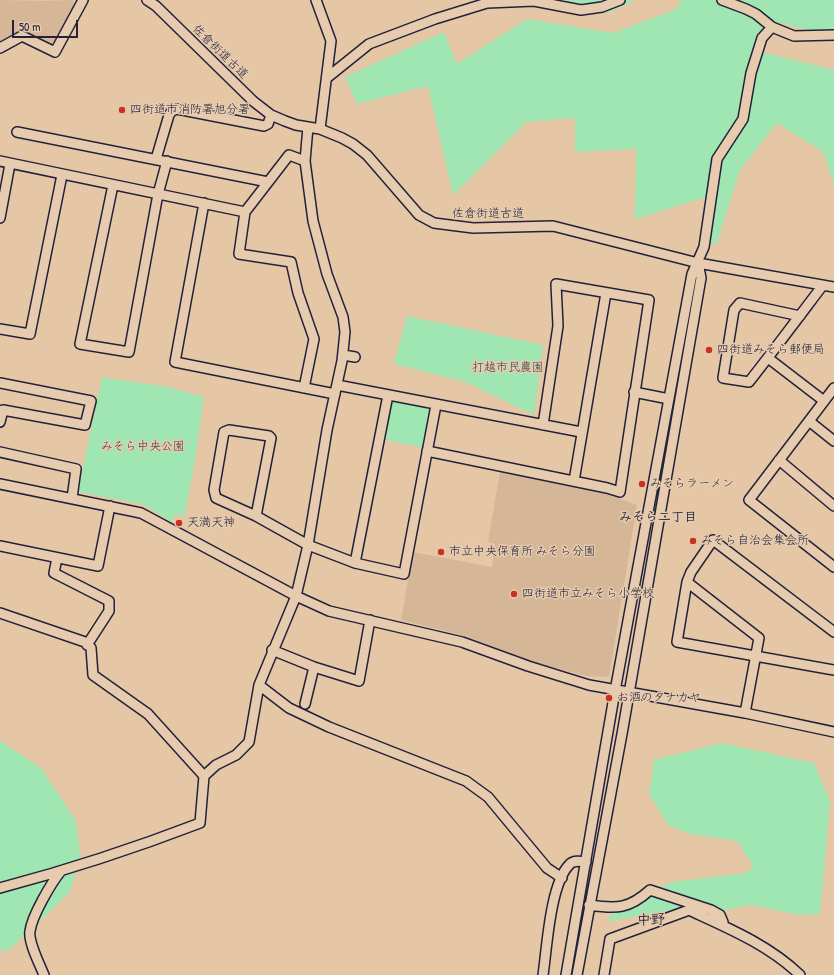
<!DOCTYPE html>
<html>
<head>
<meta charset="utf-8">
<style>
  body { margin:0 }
  #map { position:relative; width:834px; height:975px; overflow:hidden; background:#e5c6a5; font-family:"Patrick Hand",sans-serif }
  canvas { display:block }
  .scale { position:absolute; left:12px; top:20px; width:66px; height:18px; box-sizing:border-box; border:2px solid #22223b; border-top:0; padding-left:5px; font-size:12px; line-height:14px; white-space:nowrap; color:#22223b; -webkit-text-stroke:3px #e7cbae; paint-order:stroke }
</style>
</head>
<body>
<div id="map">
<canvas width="834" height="975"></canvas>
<div class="scale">50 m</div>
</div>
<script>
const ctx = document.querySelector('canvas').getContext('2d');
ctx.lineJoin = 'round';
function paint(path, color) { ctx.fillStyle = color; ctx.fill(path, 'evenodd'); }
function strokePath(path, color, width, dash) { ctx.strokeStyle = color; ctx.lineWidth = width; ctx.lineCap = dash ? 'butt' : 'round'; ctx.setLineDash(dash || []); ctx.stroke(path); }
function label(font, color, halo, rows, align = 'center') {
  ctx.font = font + ' "Patrick Hand","Klee One",sans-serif'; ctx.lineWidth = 3; ctx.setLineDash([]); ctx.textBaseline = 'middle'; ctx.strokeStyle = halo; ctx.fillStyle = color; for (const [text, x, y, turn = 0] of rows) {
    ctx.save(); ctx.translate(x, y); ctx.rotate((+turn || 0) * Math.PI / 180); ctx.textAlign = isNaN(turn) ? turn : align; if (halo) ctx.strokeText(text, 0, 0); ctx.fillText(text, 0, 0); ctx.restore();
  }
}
const built = new Path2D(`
  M0,0l41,1 32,-1v6l-22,41 -30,-16 -21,11z
  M500,471l104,22 33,12 -28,172 -23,-1 -56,-15 -64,-25 -65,-16 12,-68 79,15 3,-23 -7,-2z`);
const green = new Path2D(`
  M563,0h69v2l-24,11 -42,-10z
  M680,0h154v37l-53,-14 -27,27 80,20v114l-11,-32 -46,-29 -37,47 -24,75 -11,-3 8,-47 -78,24 1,-70 -61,3v-34l-49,4 -73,73 -25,-109 -71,18 -12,-27 99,-45 13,32 70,-45 86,14 64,-24z
  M407,316l136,29 -9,70 -68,-33 -72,-18z
  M102,377l66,10 36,10 -10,70 -10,50 -8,-3 -4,8 -30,-18 -64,-12z
  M390,400l41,8 -7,40 -42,-9z
  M0,741l41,27 35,53 4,34 -10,37 -61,58 -9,1z
  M722,743l92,20 16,38 -10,113 -21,1 -48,-10 -31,6 -41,-1 -72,11 5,-7 60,-32 75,-9 6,-8 -16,-24 -47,-7 -22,-9 -19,-31 5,-34z`);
const minor = new Path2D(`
  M147,0l9,6 97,95 18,14 14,6 11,4 24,4 22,9 11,6 14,11 52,60 15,8 39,5 80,-2 145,37 136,24
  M316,0l15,41 -11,88
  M722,0l24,9 10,5 16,13 22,9 40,-1
  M0,48l22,-12 33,16 28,-52
  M328,77l41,-33 66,-25 52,-16 47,-2 47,9 21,-3 18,-7
  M17,132l251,50
  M156,159l13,-44 3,-4 5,-2 87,17 4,-2 3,-9
  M0,161l245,51
  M113,185l-33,159 49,8 29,-158 9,-33
  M204,203l-29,159 160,32
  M0,218l10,-54
  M800,316l-60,-13 -6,7 -11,68 26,4c25,-32 49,-64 74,-97
  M0,329l30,5 32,-159
  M343,355l12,2
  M768,358l56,43
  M0,383l91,18 -6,24 -82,-15 -3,12
  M337,385l244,47
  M304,388l10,-49 -16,-46 -7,-31 -52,-8 6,-42 44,-57 16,6
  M834,388l-85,112 85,67
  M634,392l35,7
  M809,421l25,20
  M427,451l180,37 13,4 29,-192 -93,-16 2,42 -15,99
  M0,452l76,17 -4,29
  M779,460l55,46
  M574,481l32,-188
  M0,484l141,29 155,83 33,15 133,31 66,24 61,19 156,28 89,19
  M256,516l15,-78 -2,-2 -40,-6 -5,2 -10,58 2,8 40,18 52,29 19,-115 15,-69 3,-29 -2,-15 -16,-43 -14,-53 -8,-60 3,-34
  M0,546l98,20 12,-60
  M57,558l-3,15 55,28v10l-22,34
  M355,563l33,-168
  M687,582l72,56 -14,75
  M0,613l85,29 6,6 2,27 55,39 56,62
  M834,632l-121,-92 -22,32 -4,10 -10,60 157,28
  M272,650l42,17 45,14 11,-61
  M259,685l30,23 40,19 137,54 22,16 59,71 15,10
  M305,704l9,-37
  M0,888c68,-18 135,-40 200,-65l4,-47 12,-11 20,-10 13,-13 10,-57 37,-89 12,-51 47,18 49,11 32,-169
  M589,905c28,4 40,4 61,-15l61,20 9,5 3,7 -1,3
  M44,975c-4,-10 -16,-33 -14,-44 2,-15 21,-48 31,-60
  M543,975c4,-27 7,-90 26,-110 4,-5 11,-4 17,-3
  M566,975l49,-284 77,-417 12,-27 13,-88 26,-40 8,-46 11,-35 10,-11
  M577,975l45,-241 79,-456 -3,-15
  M604,975l6,-36 79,-29c39,18 80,35 111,65`);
const markers = [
  [122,110,4,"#c8321e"],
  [709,350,4,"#c8321e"],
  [642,484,4,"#c8321e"],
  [179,523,4,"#c8321e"],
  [693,541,4,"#c8321e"],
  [441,552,4,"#c8321e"],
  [514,594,4,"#c8321e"],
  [609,698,4,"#c8321e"]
];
const streetNames = [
  ["佐倉街道古道",220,52,44],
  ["佐倉街道古道",488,214]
];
const poiNames = [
  ["四街道市消防署旭分署",130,110],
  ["四街道みそら郵便局",717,350],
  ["みそらラーメン",650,484],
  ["天満天神",187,523],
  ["みそら自治会集会所",701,541],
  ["市立中央保育所 みそら分園",449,552],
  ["四街道市立みそら小学校",522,594],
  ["お酒のタナカヤ",617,698]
];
const parkNames = [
  ["打越市民農園",508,368],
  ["みそら中央公園",143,447]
];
const neighbourhoodNames = [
  ["みそら二丁目",658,518]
];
const quarterNames = [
  ["中野",651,920]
];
paint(built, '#d5b798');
paint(green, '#a0e6b2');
strokePath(minor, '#22223b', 12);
strokePath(minor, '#e7cbae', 9);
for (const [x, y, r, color] of markers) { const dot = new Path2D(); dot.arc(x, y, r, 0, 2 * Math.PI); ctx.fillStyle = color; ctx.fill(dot); strokePath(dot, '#e7cbae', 1.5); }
label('12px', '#22223b', '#e7cbae', streetNames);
label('12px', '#22223b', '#e7cbae', poiNames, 'left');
label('12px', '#353f4d', '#e7cbae', parkNames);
label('bold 13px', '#22223b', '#e7cbae', neighbourhoodNames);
label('bold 14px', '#22223b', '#e7cbae', quarterNames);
</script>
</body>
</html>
